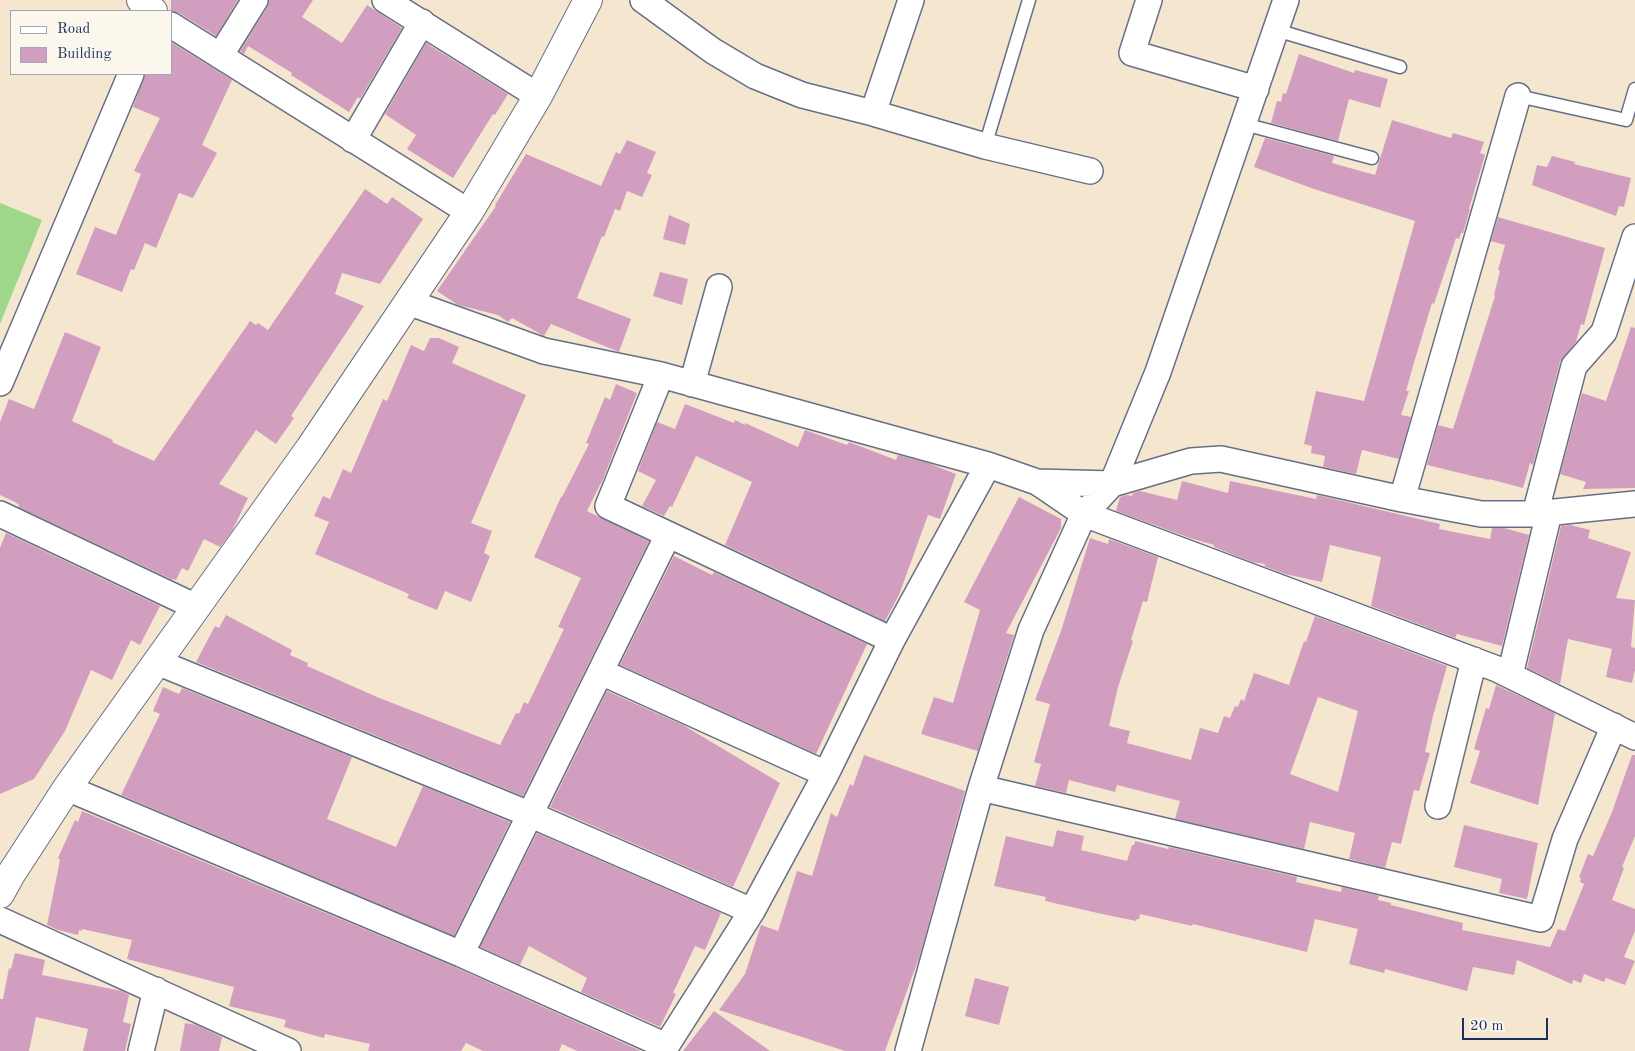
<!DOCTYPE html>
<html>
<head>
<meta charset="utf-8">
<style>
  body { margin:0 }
  #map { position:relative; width:1635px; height:1051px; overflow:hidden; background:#f5e7cf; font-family:"Old Standard TT",serif }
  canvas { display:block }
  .legend { position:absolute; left:10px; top:10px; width:162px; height:65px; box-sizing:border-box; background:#fbf7ec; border:1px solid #a1a7b3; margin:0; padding:6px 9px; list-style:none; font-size:15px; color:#1b2f5e }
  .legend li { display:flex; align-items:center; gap:10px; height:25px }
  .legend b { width:25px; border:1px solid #a1a7b3 }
  .scale { position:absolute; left:1462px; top:1018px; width:86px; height:22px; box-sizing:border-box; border:2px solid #1b2f5e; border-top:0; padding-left:6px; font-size:15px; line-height:18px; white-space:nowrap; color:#1b2f5e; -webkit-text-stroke:4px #fbf7ec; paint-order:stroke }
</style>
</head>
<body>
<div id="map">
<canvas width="1635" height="1051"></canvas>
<ul class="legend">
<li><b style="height:6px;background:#fff"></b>Road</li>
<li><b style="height:14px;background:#d29ebf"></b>Building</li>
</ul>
<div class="scale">20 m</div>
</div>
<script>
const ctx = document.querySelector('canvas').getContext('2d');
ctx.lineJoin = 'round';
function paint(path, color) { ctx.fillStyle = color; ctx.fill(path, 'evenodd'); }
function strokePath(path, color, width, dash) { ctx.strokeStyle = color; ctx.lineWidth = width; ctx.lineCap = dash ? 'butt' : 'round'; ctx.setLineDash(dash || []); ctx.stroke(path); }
const green = new Path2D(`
  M0,203l42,17 -42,104z`);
const building = new Path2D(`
  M171,0h67l-22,36 -37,-23 -8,-2z
  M269,0h44l-11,17 40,26 25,-38 35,23 -42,71 -2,-2 -9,15 -58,-37 1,-2 -44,-27 -4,8 -4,-3 27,-43z
  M171,42l61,38 -30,65 15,8 -24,45 -14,-5 -23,55 -11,-5 -11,27 -3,-1 -9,23 -46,-18 19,-47 21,8 25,-61 -7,-3 26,-53 -27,-11 12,-33h26z
  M426,43l82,51 -13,21 -2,-1 -40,64 -46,-29 9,-14 -31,-21z
  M1299,54l55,19 1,-3 33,9 -8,29 -31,-9 -11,42 -67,-18 6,-22 4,1 2,-9 3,1z
  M1392,120l59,18 2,-5 31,9 -4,11 5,2 -16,54h1l-7,24h-2l-2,6 -3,-1 -22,66 -2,-1 -19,63 -7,25h3l-8,24 10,2 -12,42 -37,-9 -6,24 -33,-7 2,-11 -14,-3 1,-7 -8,-2 12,-53 48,10 51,-180 -101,-32 -60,-22 11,-29 69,18 -2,7 43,12z
  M627,140l29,12 -9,21 5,2 -10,22 -15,-6 -7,20 -5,-2 -11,28 -2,-1 -25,62 54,21 -12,33 -68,-28 -7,12 -32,-18 -4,4 -10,-7 -40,-10 -21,-14 59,-85 -1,-1 31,-51 75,32 15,-34 4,2z
  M1552,156l23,6 -1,2 57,14 -7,29 -5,-1 -3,10 -84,-31 5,-20 10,2z
  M365,189l22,15 5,-7 31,22 -43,65 -38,-11 -7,21 29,12 -73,110 3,2 -18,26 -20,-14 -37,54 29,14 -16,33 -12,16 -16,-8 -16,32 -6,-3 -6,12 -3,-1v1l-155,-73 1,-2 -4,-3 -15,-7v-73l9,-23 25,10 31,-77 36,15 -29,74 41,19 -1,2 42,19 96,-140 6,4 2,-2 10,7z
  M669,215l21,9 -5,21 -22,-6z
  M1498,217l107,31 -21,77 -3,-1 -5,18 -16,20 -27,103 -3,-2 -7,25 -34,-9v1l-62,-15 11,-40 15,4 42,-133 -1,-1 6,-24 -2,-1 7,-25 -14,-4z
  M660,272l28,7 -6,26 -29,-9z
  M1631,327l4,1v160l-52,1 3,-7 -26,-8 22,-81 24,8z
  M430,338h9l20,9 -7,16 74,32 -55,128 21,8 -8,22 6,3 -19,46 -26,-11 -8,19 -30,-12 2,-4 -94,-40 14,-32 -15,-6 9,-20 7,3 13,-30 8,4 32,-74 4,2 24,-56 13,6z
  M616,384l21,9 -34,86 -16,32 62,30 -126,255 -327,-134 19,-36 4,2 7,-13 66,35 -2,5 18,8 -1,3 70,31 123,48 16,-32 3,1 5,-12 4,2 36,-75 -6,-2 23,-49 -47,-21 27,-60h1l27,-53 -3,-1 19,-46 5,3z
  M685,404l49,19 1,-3 10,5v-2l53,24 7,-17 42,15 2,-3 47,18 2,-5 30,8 28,11 -16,45 -12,-4 -29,80 -14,26 -160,-76 27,-63 -56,-26 -24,51 -2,-1 -6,10 -22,-10 14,-26 -18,-9 19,-49 18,7z
  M1182,481l46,12 2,-12 86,18 1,-4 123,29 -1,5 51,10 2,-11h12l25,7 -27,111 -45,-12 -2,4 -84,-32 10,-49 -51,-12 -8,37 -37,-8 -21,-8 1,-2 -13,-2 -38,-15v-2l-24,-7 -74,-27 4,-14 6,-2 6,1 1,-3 7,-2 37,9z
  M1019,497l42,22v9l-55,105 8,2 -36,116 -57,-17 13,-37 19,6 27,-93 -16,-8z
  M1570,525l20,5 -2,8 43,14 -15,46 19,2 -4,47 4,1v22l-3,13 -26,-6 6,-28 -44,-10 -8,45 -33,-16 34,-142z
  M6,533l154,73 -20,39 -9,-5 -19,40 -21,-10 -26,61 -31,48 -34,15v-246z
  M1090,538l18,6 1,-5 49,18 -11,45 -4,-1 -12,39 2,1 -15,46 -9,39 21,5 -3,12 64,17 9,-32 18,5 6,-17 6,2 5,-12 3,1 3,-8 3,2 10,-28 35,12 15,-44 2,1 9,-26 132,50 -14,50 -8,36 5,1 -11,38 -5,-1 -13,54 -9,-2 -7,26 -36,-9 6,-26 -45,-11 -6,27 -129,-30 5,-18 -63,-16 -2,7 -46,-12 -3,13 -31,-7 6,-22 -7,-2 16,-58 -15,-4 26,-69zM1318,697l40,14 -20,81 -48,-18z
  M674,556l38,19 2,-3 153,72 -51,110 -196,-89z
  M1496,685l59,28 -17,92 -68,-22 10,-32 -6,-2 12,-41 3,1z
  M163,687l16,7 3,-6 170,69 -25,62 69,28 27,-61 87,36 -56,114 -333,-141 39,-81 -7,-3z
  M607,691l76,34 97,58 -47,104 -183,-80z
  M864,755l101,36 -45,164 -35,96h-40l-126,-41 26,-36 16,-49 17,6 19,-60 15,5 19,-63 6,4 13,-33 3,2z
  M1632,755h3v81l-13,31 2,1 -12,32 23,9v22l-11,26 11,4 -10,24 -19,-7 -2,4 -20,-8 -3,9 -8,-3 -1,4 -55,-24 -3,15 -41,-8 -6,24 -82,-22 -1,4 -35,-9 9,-35 -43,-10 -8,33 -114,-28 -1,2 -52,-12 -1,5h-2l-1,2 -34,-7 -57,-13 1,-4 -52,-11 12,-50 47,11 4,-17 27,6 -3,14 46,11 5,-16h2l1,-4 33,8 1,-2 128,30 -1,5 45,10 1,-5 37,9 -1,4 13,3v2l72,18 -1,7 88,17 8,-18 7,2 19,-47 -4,-2 1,-4 -2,-1 9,-23 5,2 19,-44z
  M82,811l373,156 186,84h-64l-15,-7 -3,7h-76l-17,-8 -5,8h-93l2,-7 -45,-10 -1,4 -40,-11 2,-7 -57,-14 5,-19 -107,-28 5,-19 -50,-11v2l-3,-1 -1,5 -20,-5 -11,-5 13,-65 -2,-2 17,-38 3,2z
  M1464,825l74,18 -11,56 -28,-6 3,-14 -48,-12z
  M537,833l184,80 -16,37 -10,-4 -22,47 3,1 -16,33 -79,-35 6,-14 -58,-32 -9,19 -40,-18z
  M15,953l30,7 -3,15 80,16 7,4 -6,27 8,2 -6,27h-42l5,-22 -52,-12 -7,34h-29v-52h3l6,-31 2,1z
  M975,978l34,9 -10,38 -34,-9z
  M714,1011l56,40h-87z
  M185,1023l12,2 25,12 -3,14h-39z`);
const service = new Path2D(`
  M1276,30l124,37
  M1518,96l108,24 9,-31
  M1244,124l128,34
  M985,146l44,-146`);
const minor = new Path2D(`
  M385,0l153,96
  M643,0l70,51 42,25 47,19 71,18 112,33 105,25
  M1149,0l-17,53 124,36
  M171,25l298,187
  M220,56l35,-56
  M873,113l38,-113
  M353,140l69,-118
  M408,302l136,49 117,24 327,90 49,17 75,2 79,-23 30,-2 181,40 79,15h54l100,-10
  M661,375l-53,131 284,134
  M0,383l131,-309
  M692,384l27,-97
  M1037,482l47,32 413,155 138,68
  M1402,499l116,-403
  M0,514l196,93
  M1535,514l39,-148 30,-34 31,-95
  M157,662l372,152 223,97
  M601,672l225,102
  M1510,675l39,-162
  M67,788l394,166 205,92
  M981,788l560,131 24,-80 49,-113
  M1438,806l36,-146
  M0,920l288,131
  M461,954l207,-419
  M141,1051l15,-61
  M663,1051l89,-140 74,-137 66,-134 96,-175
  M908,1051l73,-263 50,-158 53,-116 28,-30 46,-112 128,-372`);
const tertiary = new Path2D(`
  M141,0l12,11
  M0,894l11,-20 56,-86 243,-340 159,-236 69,-116 50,-96`);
paint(green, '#9ed789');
paint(building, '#d29ebf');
strokePath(service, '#676f86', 15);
strokePath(minor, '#676f86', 28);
strokePath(tertiary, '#676f86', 30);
strokePath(service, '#fff', 12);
strokePath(minor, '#fff', 25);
strokePath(tertiary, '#fff', 28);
</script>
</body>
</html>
